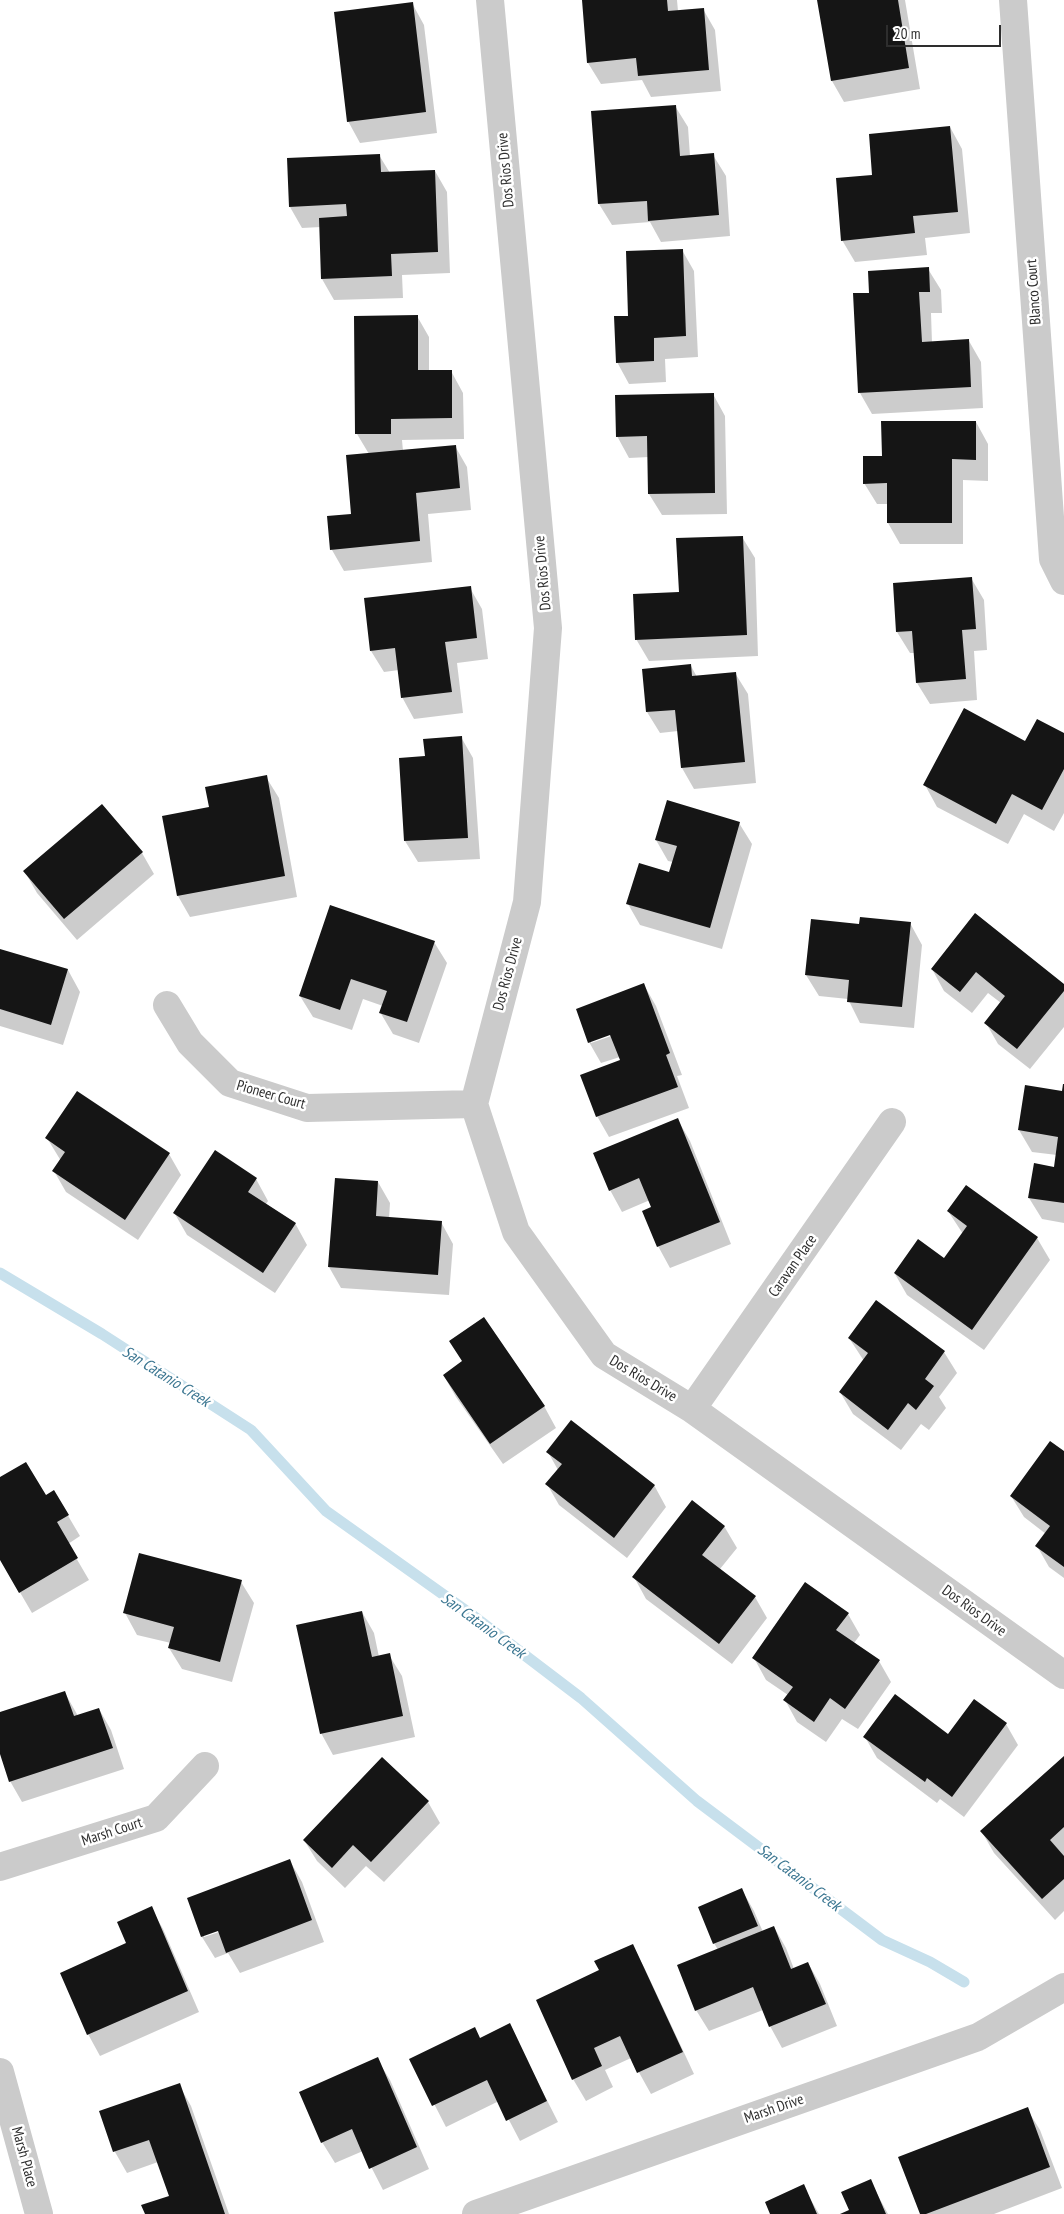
<!DOCTYPE html>
<html>
<head>
<meta charset="utf-8">
<style>
  body { margin:0 }
  #map { position:relative; width:1064px; height:2214px; overflow:hidden; background:#fff; font-family:"PT Sans Narrow",sans-serif }
  canvas { display:block }
  .scale { position:absolute; left:886px; top:25px; width:115px; height:22px; box-sizing:border-box; border:2px solid #2e2e2e; border-top:0; padding-left:6px; font-size:15px; line-height:18px; white-space:nowrap; color:#2e2e2e; -webkit-text-stroke:4px #fff; paint-order:stroke }
</style>
</head>
<body>
<div id="map">
<canvas width="1064" height="2214"></canvas>
<div class="scale">20 m</div>
</div>
<script>
const ctx = document.querySelector('canvas').getContext('2d');
ctx.lineJoin = 'round';
function paint(path, color) { ctx.fillStyle = color; ctx.fill(path, 'evenodd'); }
function strokePath(path, color, width, dash) { ctx.strokeStyle = color; ctx.lineWidth = width; ctx.lineCap = dash ? 'butt' : 'round'; ctx.setLineDash(dash || []); ctx.stroke(path); }
function label(font, color, halo, rows, align = 'center') {
  ctx.font = font + ' "PT Sans Narrow",sans-serif'; ctx.lineWidth = 5; ctx.setLineDash([]); ctx.textBaseline = 'middle'; ctx.strokeStyle = halo; ctx.fillStyle = color; for (const [text, x, y, turn = 0] of rows) {
    ctx.save(); ctx.translate(x, y); ctx.rotate((+turn || 0) * Math.PI / 180); ctx.textAlign = isNaN(turn) ? turn : align; if (halo) ctx.strokeText(text, 0, 0); ctx.fillText(text, 0, 0); ctx.restore();
  }
}
const shadow = new Path2D(`
  M583,0h94l1,11 25,-2 12,21 6,61 -70,6 -9,-17 -41,4 -13,-21z
  M819,0h86l15,89 -76,13 -12,-21z
  M412,3l12,22 13,108 -77,10 -12,-22z
  M675,106l13,21 2,29 23,-1 13,21 4,60 -69,6 -11,-20 -38,3 -13,-21 -6,-92z
  M950,127l12,22 8,84 -45,5 2,17 -72,7 -13,-22 32,-64z
  M379,155l11,18 45,-2 12,21 3,81 -48,2 1,23 -69,2 -12,-21 -1,-52 -19,1 -12,-21z
  M682,250l12,21 4,86 -33,2 1,23 -37,2 -12,-22 12,-45z
  M928,269l13,21 1,23h-11l1,30 37,-2 12,21 2,46 -111,6 -12,-21 10,-99z
  M417,316l12,21v35l22,-1 12,22 1,46 -62,1 1,11 52,-5 12,21 4,43 -43,4 4,48 -88,9 -12,-21 20,-35 17,-61 -12,-20z
  M713,394l12,22 2,98 -65,1 -13,-21v-37l-20,1 -12,-22z
  M976,422l12,22v37l-25,-1v64h-63l-12,-21v-19h-11l-13,-21 19,-26z
  M742,537l13,21 3,98 -109,5 -13,-22 44,-46z
  M971,578l13,22 3,50 -13,1 3,49 -47,4 -13,-21 -2,-30h-5l-13,-21 -3,-48z
  M470,588l12,21 6,50 -31,4 6,50 -49,6 -12,-22 -3,-27 -15,2 -13,-21z
  M691,666l6,11 38,-4 13,21 8,89 -62,6 -12,-21 -4,-37 -18,2 -13,-21 -4,-42z
  M1064,734v79l-10,18 -30,-17 -16,30 -71,-37 -12,-22 101,-43z
  M461,737l12,21 7,101 -62,3 -13,-21 21,-83z
  M266,777l13,21 18,99 -107,20 -12,-21 -14,-79 46,-9z
  M102,806l40,47 12,21 -77,66 -40,-47 -12,-21z
  M739,823l13,21 -30,105 -82,-24 -12,-21 42,-30 3,-12 -5,-1 -12,-21z
  M976,914l88,71v42l-34,42 -32,-25 -12,-21 15,-20 -13,-10 -16,20 -28,-22 -12,-22z
  M910,923l12,22 -8,83 -54,-5 -12,-24 -29,-3 -13,-21 54,-50z
  M434,942l13,21 -28,80 -26,-9 -13,-22 3,-6 -20,-7 -11,31 -39,-13 -13,-21z
  M0,950l68,20 12,22 -17,53 -63,-19z
  M644,985l12,21 26,69 -5,1 12,32 -80,29 -12,-21 24,-55 -1,-4 -19,6 -12,-21zM616,1031l1,3 -26,9v-3z
  M1064,1085v138l-22,-4 -13,-21 26,-30 2,-13 -25,-3 -13,-22 7,-44 37,6z
  M678,1120l12,21 41,103 -61,24 -12,-22 -5,-38 -3,-8 -28,12 -12,-22z
  M47,1138l122,16 12,21 -43,65 -72,-48 -12,-21 7,-10z
  M256,1179l12,22 -2,3 29,19 12,22 -32,48 -88,-58 -12,-21z
  M378,1182l12,21 -1,16 52,3 12,22 -4,51 -108,-7 -12,-21z
  M966,1187l71,51 13,22 -66,90 -77,-55 -12,-21 49,-14 19,-26 -15,-23z
  M876,1301l68,51 13,21 -18,24 7,11 -17,22 -8,-6 -20,26 -48,-36 -13,-22 24,-31 -15,-23z
  M451,1342l93,64 12,22 -53,36 -47,-67 -12,-21 19,-14z
  M548,1452l106,33 12,22 -39,51 -68,-53 -12,-21 11,-14z
  M1064,1453v125l-15,-11 -12,-21 9,-12 -22,-17 -13,-21z
  M0,1478l46,19 8,-5 26,44 -12,8 21,36 -57,33 -32,-55z
  M724,1526l13,22 -17,21 35,28 12,21 -35,46 -86,-65 -12,-22z
  M241,1582l13,21 -22,79 -50,-13 -13,-21 2,-5 -34,-8 -12,-22z
  M362,1612l12,21 5,24 10,-2 13,21 13,61 -82,18 -12,-22z
  M848,1614l12,21 -6,8 25,18 12,21 -33,47 -16,-10 -16,23 -29,-20 -12,-22 3,-5 -22,-15 -12,-22z
  M65,1693l13,23 21,-7 12,21 13,39 -102,33 -12,-21 -10,-31v-36z
  M1006,1724l12,21 -54,72 -24,-18 -3,4 -60,-45 -12,-21 84,-1z
  M1064,1758v153l-9,9 -61,-67 -12,-21z
  M428,1802l12,21 -56,59 -18,-16 -21,22 -28,-27 -13,-21z
  M290,1861l12,21 22,60 -84,31 -12,-20 -13,5 -13,-21 -13,-38zM224,1927l1,3 -21,7v-2z
  M742,1890l12,21 9,21 11,-5 12,21 8,21 14,-6 12,21 17,42 -55,22 -12,-22 -7,-16 -54,21 -13,-21 22,-60 -4,-7z
  M151,1908l12,21 36,83 -99,44 -12,-22 40,-90z
  M632,1945l12,22 50,107 -43,20 -20,-36 -26,12 8,17 -27,14 -13,-22 -36,-78 64,-30z
  M509,2025l49,97 -38,19 -21,-40 -53,26 -35,-68 70,-20z
  M377,2059l13,21 39,89 -46,21 -20,-39 -28,12 -13,-21z
  M179,2085l12,21 38,108h-83l24,-17 -12,-35 -31,11 -12,-21 -14,-40z
  M1027,2109l13,21 22,58 -68,26h-73z
  M870,2181l18,33h-44l7,-3z
  M803,2186l16,28h-47z`);
const stream = new Path2D(`
  M0,1273l102,61 149,96 75,81 146,104 109,83 116,103 185,139 48,22 34,20`);
const building = new Path2D(`
  M582,0h85l1,11 36,-3 5,62 -71,6 -2,-18 -49,5z
  M817,0h81l11,68 -78,13z
  M413,2l13,110 -79,10 -13,-110z
  M676,105l4,51 34,-3 5,62 -71,6 -1,-20 -49,3 -7,-93z
  M950,126l8,86 -45,4 2,17 -74,8 -5,-63 36,-3 -3,-41z
  M380,154l1,18 54,-2 3,82 -47,2 1,22 -71,3 -2,-61 28,-2 -1,-12 -57,3 -2,-49z
  M683,249l3,87 -32,2v23l-38,2 -2,-47h14l-2,-65z
  M929,267l1,25h-11l3,50 47,-3 2,48 -113,6 -5,-100h16l-1,-22z
  M418,315v55h34v48l-61,1v15h-36l-1,-118z
  M714,393l1,100 -67,1 -1,-58 -31,1 -1,-42z
  M881,421h95v39l-24,-1v64h-65v-40l-24,1v-28h19z
  M456,445l4,43 -44,5 4,48 -90,9 -3,-34 24,-2 -5,-59z
  M743,536l4,99 -112,5 -2,-46 46,-2 -3,-54z
  M972,577l4,52 -14,1 4,49 -50,4 -4,-52 -16,1 -3,-49z
  M471,586l6,52 -32,4 7,50 -51,6 -6,-50 -25,3 -6,-53z
  M691,664l1,12 44,-4 9,90 -64,6 -6,-58 -29,2 -4,-43z
  M964,708l61,33 12,-22 27,14v36l-22,41 -30,-16 -16,30 -73,-39z
  M462,736l6,102 -64,3 -5,-83 26,-2 -2,-17z
  M267,775l18,101 -108,20 -15,-80 47,-9 -4,-20z
  M667,800l73,22 -30,106 -84,-24 13,-41 30,9 8,-26 -22,-6z
  M102,804l41,48 -79,67 -41,-48z
  M330,905l105,36 -28,81 -28,-9 8,-22 -36,-12 -11,31 -41,-14z
  M975,913l89,71v7l-47,58 -33,-26 21,-27 -29,-24 -16,20 -29,-23z
  M860,917l51,5 -9,85 -55,-5 2,-22 -44,-5 6,-56 48,5z
  M0,949l68,20 -17,56 -51,-16z
  M644,983l26,70 -4,2 12,32 -82,30 -16,-42 40,-15 -10,-25 -22,8 -12,-34z
  M1063,1084h1v119l-36,-5 6,-35 20,4 4,-30 -40,-7 7,-45 37,6z
  M77,1091l93,62 -45,67 -73,-49 13,-19 -20,-14z
  M678,1118l42,104 -63,25 -15,-36 9,-4 -12,-29 -30,13 -16,-38z
  M215,1150l42,28 -9,14 48,31 -33,50 -90,-60z
  M335,1178l43,3 -2,35 66,5 -4,54 -110,-8z
  M966,1185l72,52 -66,93 -78,-57 24,-34 26,19 23,-32 -20,-15z
  M876,1300l69,51 -20,28 9,7 -18,24 -8,-7 -20,27 -49,-38 29,-39 -20,-15z
  M484,1317l61,89 -55,38 -47,-69 19,-14 -13,-20z
  M571,1420l84,65 -41,53 -69,-54 17,-20 -16,-12z
  M1050,1441l14,10v116l-29,-21 15,-20 -40,-30z
  M26,1462l20,33 8,-5 15,25 -12,7 21,36 -59,35 -19,-33v-83z
  M692,1500l33,26 -23,29 54,41 -37,48 -87,-67z
  M139,1553l103,27 -22,82 -52,-14 6,-21 -51,-14z
  M805,1582l44,31 -13,17 44,30 -35,49 -15,-11 -16,24 -31,-22 10,-13 -41,-29z
  M362,1611l10,46 18,-4 13,63 -83,18 -24,-109z
  M65,1691l9,25 25,-8 14,40 -104,34 -9,-28v-42z
  M895,1694l53,40 26,-35 33,24 -55,74 -25,-19 -2,4 -62,-45z
  M1064,1756v71l-14,13 14,16v23l-22,20 -62,-68z
  M382,1757l47,44 -58,61 -18,-17 -21,23 -29,-28z
  M290,1859l22,61 -86,33 -8,-22 -17,6 -14,-39z
  M742,1888l16,38 -45,18 -15,-37z
  M152,1906l36,85 -101,44 -27,-62 66,-30 -9,-21z
  M774,1926l17,43 17,-7 18,42 -57,23 -16,-40 -58,24 -18,-46z
  M633,1944l50,108 -46,21 -17,-37 -26,12 8,18 -30,14 -36,-80 63,-30 -5,-9z
  M510,2023l37,78 -41,20 -19,-41 -55,26 -23,-47 66,-32 5,11z
  M378,2057l39,90 -48,22 -17,-40 -31,14 -22,-51z
  M180,2083l45,131h-80l-4,-9 28,-9 -20,-56 -36,12 -14,-41z
  M1028,2107l22,60 -124,47h-6l-22,-57z
  M871,2179l15,35h-46l9,-4 -8,-18z
  M804,2184l13,30h-47l-5,-12z`);
const minor = new Path2D(`
  M490,0l58,628 -21,274 -53,202 42,128 88,123 88,54 372,266
  M1013,0l40,559 11,22
  M167,1005l23,38 40,40 77,25 167,-4
  M692,1409l200,-287
  M0,1867l156,-49 49,-52
  M0,2072l39,142
  M476,2214l502,-177 86,-50`);
const streetNames = [
  ["Dos Rios Drive",506,170,-95],
  ["Blanco Court",1034,292,-94],
  ["Dos Rios Drive",543,573,-95],
  ["Dos Rios Drive",508,974,-75],
  ["Pioneer Court",271,1095,16],
  ["Caravan Place",793,1266,-55],
  ["Dos Rios Drive",643,1379,31],
  ["Dos Rios Drive",974,1611,36],
  ["Marsh Court",112,1832,-18],
  ["Marsh Drive",774,2109,-19],
  ["Marsh Place",24,2157,75]
];
const waterNames = [
  ["San Catanio Creek",166,1377,32],
  ["San Catanio Creek",483,1626,36],
  ["San Catanio Creek",799,1878,37]
];
paint(shadow, '#0003');
strokePath(stream, '#c7e0ec', 11);
paint(building, '#151515');
strokePath(minor, '#cbcbcb', 28);
label('15px', '#2e2e2e', '#fff', streetNames);
label('italic 16px', '#3b7691', '#fff', waterNames);
</script>
</body>
</html>
